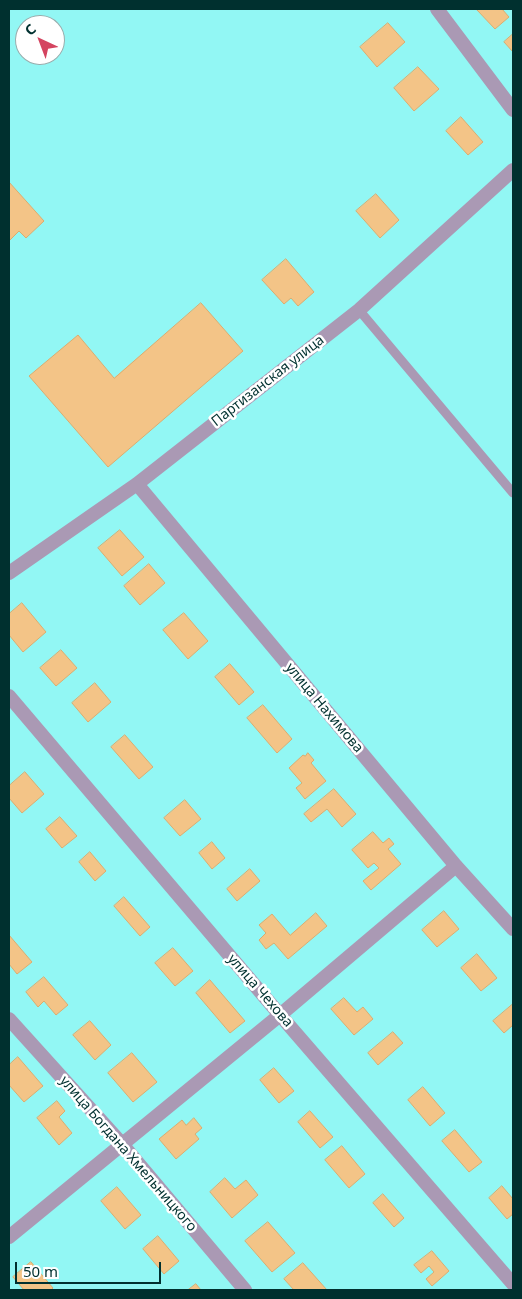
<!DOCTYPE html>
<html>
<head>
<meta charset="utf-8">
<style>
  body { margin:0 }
  #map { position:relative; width:522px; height:1299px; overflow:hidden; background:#92f7f4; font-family:"Noto Sans",sans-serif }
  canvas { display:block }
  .frame { position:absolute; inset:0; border:10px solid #00302f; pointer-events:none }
  .north { position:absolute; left:15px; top:15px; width:50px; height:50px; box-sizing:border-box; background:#fff; border:1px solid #99acac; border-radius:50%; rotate:317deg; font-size:14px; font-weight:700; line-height:20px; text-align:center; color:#00302f }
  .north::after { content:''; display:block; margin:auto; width:18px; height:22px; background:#d44460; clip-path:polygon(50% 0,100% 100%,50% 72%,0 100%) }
  .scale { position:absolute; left:15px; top:1262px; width:146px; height:22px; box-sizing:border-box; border:2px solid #00302f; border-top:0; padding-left:6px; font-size:15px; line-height:18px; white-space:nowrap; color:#00302f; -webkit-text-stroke:4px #fff; paint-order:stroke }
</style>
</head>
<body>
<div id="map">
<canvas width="522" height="1299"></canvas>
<div class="frame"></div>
<div class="north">С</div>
<div class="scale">50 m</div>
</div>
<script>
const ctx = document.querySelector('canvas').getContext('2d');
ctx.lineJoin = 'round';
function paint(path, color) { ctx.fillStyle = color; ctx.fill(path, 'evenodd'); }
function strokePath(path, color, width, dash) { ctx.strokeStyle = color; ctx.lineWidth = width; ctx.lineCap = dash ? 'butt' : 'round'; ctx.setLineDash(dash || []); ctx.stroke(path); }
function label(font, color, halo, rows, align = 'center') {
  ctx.font = font + ' "Noto Sans",sans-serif'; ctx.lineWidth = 5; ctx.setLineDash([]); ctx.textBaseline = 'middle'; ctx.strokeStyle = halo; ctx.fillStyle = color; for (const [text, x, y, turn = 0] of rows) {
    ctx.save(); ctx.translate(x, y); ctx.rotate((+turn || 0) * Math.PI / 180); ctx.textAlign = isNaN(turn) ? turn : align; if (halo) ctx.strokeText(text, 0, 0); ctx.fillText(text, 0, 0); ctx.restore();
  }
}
const building = new Path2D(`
  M479,9h23l7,8 -14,12 -18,-19z
  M388,23l17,19 -28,25 -17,-20z
  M513,34v18l-9,-10z
  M418,67l21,22 -25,22 -20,-23z
  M461,117l22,25 -15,13 -22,-24z
  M9,182l35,39 -18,17 -7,-7 -10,10z
  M376,194l23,26 -19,18 -24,-27z
  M286,259l28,33 -16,14 -7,-8 -7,6 -22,-24z
  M201,303l42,48 -135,116 -79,-91 49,-41 36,43z
  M120,530l24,27 -22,19 -24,-28z
  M149,564l16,19 -25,22 -16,-19z
  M22,603l24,29 -23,20 -14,-17v-21z
  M184,613l24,28 -20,18 -25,-29z
  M61,650l16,18 -21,18 -16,-18z
  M230,664l24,28 -15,13 -24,-28z
  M95,683l16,19 -23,20 -16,-19z
  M263,705l29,34 -15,14 -30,-35z
  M125,735l28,32 -14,12 -28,-32z
  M308,753l6,7 -3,3 15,18 -21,18 -9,-11 6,-5 -13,-15 14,-13 2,1z
  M25,772l19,22 -22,19 -13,-15v-12z
  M334,789l22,25 -14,13 -15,-18 -16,13 -7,-8z
  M185,800l16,19 -21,17 -16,-18z
  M60,817l17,19 -15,12 -16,-19z
  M373,832l10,11 6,-5 5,6 -6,5 13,15 -30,26 -8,-9 16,-13 -5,-5 -6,5 -16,-18z
  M212,842l13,16 -13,11 -13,-16z
  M90,852l16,19 -11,10 -16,-19z
  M250,869l10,12 -23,20 -10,-12z
  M124,897l26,30 -10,9 -26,-30z
  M444,911l15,18 -22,18 -15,-17z
  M316,913l11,13 -39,33 -14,-16 -8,6 -7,-9 7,-7 -7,-8 13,-11 18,21z
  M9,935l23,27 -15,12 -8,-10z
  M173,948l20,23 -18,15 -20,-23z
  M477,954l20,24 -16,13 -20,-23z
  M44,977l24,28 -12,10 -12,-14 -6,6 -12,-15z
  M210,980l35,41 -15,12 -34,-40z
  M344,998l13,14 6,-5 10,12 -19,16 -23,-26z
  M513,1004v21l-9,8 -11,-12z
  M90,1021l21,24 -16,15 -22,-25z
  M393,1032l10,11 -25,22 -10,-12z
  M132,1053l25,29 -24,20 -25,-29z
  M18,1057l25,29 -19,16 -15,-17v-20z
  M274,1068l20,23 -15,12 -19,-23z
  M423,1087l22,26 -15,13 -22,-26z
  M57,1101l8,10 -6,6 13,16 -13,12 -22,-27z
  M310,1111l23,26 -13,11 -22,-26z
  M194,1118l8,10 -7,6 4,5 -23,20 -17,-20 23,-19 4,5z
  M455,1130l27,32 -13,10 -27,-31z
  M342,1146l23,28 -16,14 -24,-28z
  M225,1178l10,11 11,-9 12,15 -26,23 -22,-26z
  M502,1186l11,13v15l-6,5 -18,-21z
  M117,1187l24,28 -16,14 -24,-28z
  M383,1194l21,24 -10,9 -21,-24z
  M268,1222l27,31 -23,19 -27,-31z
  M158,1236l21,25 -15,13 -21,-25z
  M432,1251l17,20 -17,15 -6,-7 8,-7 -5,-6 -8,7 -7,-8z
  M31,1262l22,26 -2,2h-27l-11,-13z
  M303,1263l24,27h-33l-10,-11z
  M196,1284l5,6h-13z`);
const service = new Path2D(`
  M359,310l154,183`);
const minor = new Path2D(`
  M437,9l76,101
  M137,484l319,382 57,63
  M9,573l128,-89 222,-174 154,-140
  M9,696l271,319 233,269
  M9,1019l113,125 123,146
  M9,1237l271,-222 176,-149`);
const streetNames = [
  ["Партизанская улица",268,381,-38],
  ["улица Нахимова",324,708,50],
  ["улица Чехова",260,991,49],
  ["улица Богдана Хмельницкого",128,1154,49]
];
paint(building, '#f3c487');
strokePath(building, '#daac6f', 1);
strokePath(service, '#aa99b4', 9);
strokePath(minor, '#aa99b4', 14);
label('14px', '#00302f', '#fff', streetNames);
</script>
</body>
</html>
